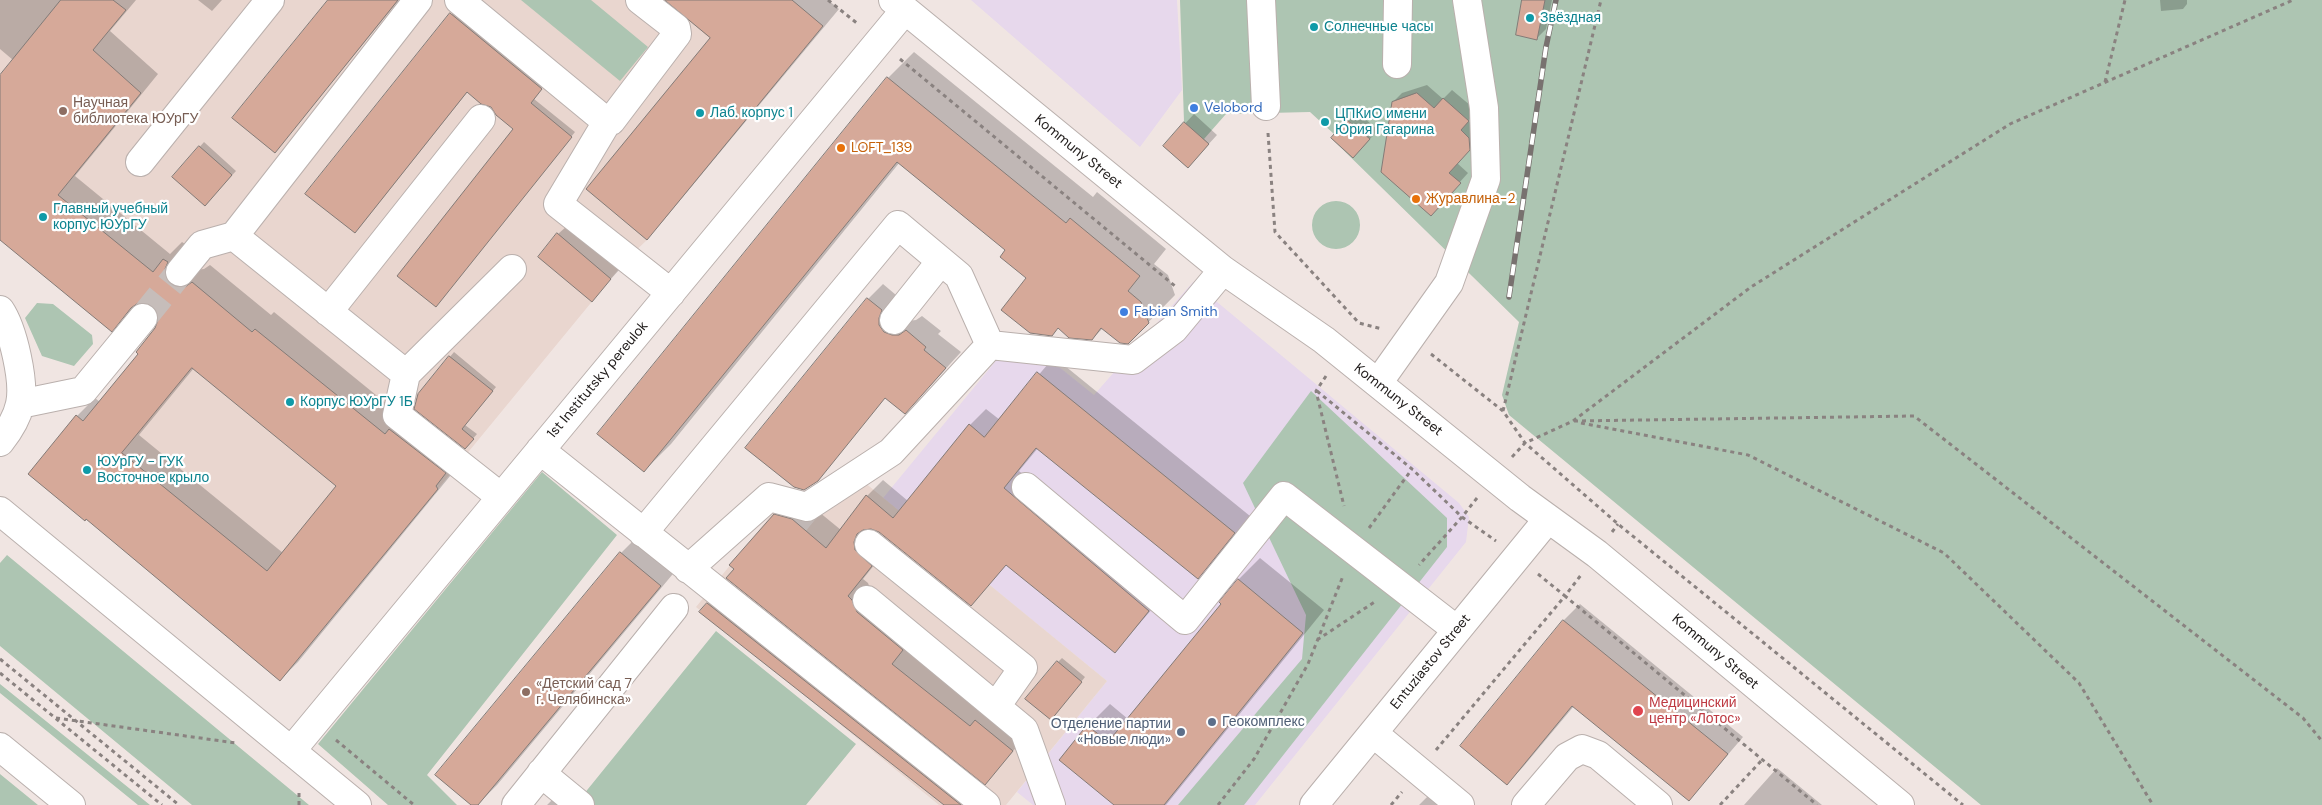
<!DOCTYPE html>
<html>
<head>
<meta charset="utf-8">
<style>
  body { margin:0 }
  canvas { display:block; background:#f0e5e2 }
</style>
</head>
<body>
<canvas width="2322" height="805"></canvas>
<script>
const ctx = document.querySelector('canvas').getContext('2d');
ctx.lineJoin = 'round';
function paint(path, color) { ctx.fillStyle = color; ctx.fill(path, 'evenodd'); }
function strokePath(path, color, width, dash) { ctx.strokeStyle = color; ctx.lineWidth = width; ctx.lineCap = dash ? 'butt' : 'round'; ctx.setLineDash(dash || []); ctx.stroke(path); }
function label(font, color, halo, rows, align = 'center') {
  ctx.font = font + ' "DM Sans",sans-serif'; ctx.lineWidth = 4.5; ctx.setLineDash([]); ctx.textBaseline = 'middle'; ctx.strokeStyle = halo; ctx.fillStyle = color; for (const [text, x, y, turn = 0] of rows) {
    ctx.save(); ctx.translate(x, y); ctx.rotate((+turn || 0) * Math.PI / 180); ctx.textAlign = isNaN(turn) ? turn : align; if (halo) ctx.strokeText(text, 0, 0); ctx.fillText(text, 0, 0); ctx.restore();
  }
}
const commercial = new Path2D(`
  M971,0h206l5,90 -42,57z
  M1193,282l266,221 10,14 -3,25 -211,263h-222l-16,-13 90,-111 -224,-183 135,-164 76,61z`);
const built = new Path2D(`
  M0,0h792l31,26 -176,214 -20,19 -347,422 -194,-162 -1,2 -57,-47 48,-59 7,6 75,-91 -31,-26 -127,-64z
  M853,473l254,208 -101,124h-67l-243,-198 80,-98 29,23z`);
const green = new Path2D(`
  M521,0h70l57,47 -28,34z
  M1180,0h1142v805h-341l-472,-390 -7,-20 17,-73 -188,-184 3,-4 -24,-22 -84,2 -22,25 5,5 -21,24 -25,-22 21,-24z
  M1312 225a24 24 0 1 1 48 0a24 24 0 1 1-48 0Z
  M37,303l16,1 39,31 1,9 -19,22 -32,-10 -17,-38z
  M1311,391l136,127v29l-203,258h-66l124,-146 4,-44 -63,-132z
  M542,472l75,63 -190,240 30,30h-69l-70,-61z
  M7,555l302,250h-117l-192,-159v-83z
  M716,631l140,113 -50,61h-231z
  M0,684l150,121h-12l-138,-112z
  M0,774l38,31h-38z`);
const shadow = new Path2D(`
  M0,0h136l-26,31 48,43 -83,102 95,78 12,-12 3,2 -3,6 13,20 9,-1 6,-4 61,50 3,-3 129,105 52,53 -157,192 -18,18 -203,-264 18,-18 5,4 40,-48 -3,-3 23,-30 -1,-8 -5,-8 -8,-4 -8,1 -26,28 -112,-92v-161l13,-17 -13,-11zM194,368l144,118 -55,67 -144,-118z
  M198,0h24l-10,11z
  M330,0h69l-120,147z
  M667,0h161l11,9 -176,212 -16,17 65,-201z
  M1524,0h28l-6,29 -9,9z
  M2160,0h27v4l-4,5 -22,2z
  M455,10l90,74 -11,15 41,33 -135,169 75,-172 -23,-23 -24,-15 -109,137 -52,-34z
  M914,52l179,145 4,-5 69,57 -12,15 14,11 7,20 -47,48 -25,-15 -11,11 -34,-12 -30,-49 -21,-28 -107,-88 -229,282 -27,27 244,-393z
  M1427,85l16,14 9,-9 25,21 -9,10 10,8v11l-21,23 11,10 -29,32 -46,-103 9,-9z
  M1357,112l21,18 -16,18 -29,-10z
  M1194,114l23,21 -20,22 -32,-12z
  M204,142l32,29 -27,29 -35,-24z
  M567,226l52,44 -27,30 -34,-66z
  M883,284l13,11 -3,7 15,19 8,-1 6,-4 19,15 -3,3 23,18 -41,45 -32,-5 -71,88 51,-181z
  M454,352l42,35 -31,38 12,9 -8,9 -50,-49z
  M1054,357l196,159 -36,45 -17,17 -159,-130 -19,23 146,123 -50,58 -108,-88 -36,41 -92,-74 -9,-4 1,7 16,15 -24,30 5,4 5,13 155,138 -43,49 -211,-268 17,-16 17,4 33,27 26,-34 16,-16 25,21 62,-76 16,-16 14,11z
  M643,531l39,32 -185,222 -20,20h-4l-37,-30 185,-222z
  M1260,558l64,52 -158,195h-50l-28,-79 22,-22 18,15 95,-116 15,-23z
  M712,599l258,206h-24l-245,-193z
  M1580,604l163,133 -54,63 -115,-94 -51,61 -16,17 -46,-38 103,-126z
  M1062,658l23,19 -30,37 3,-52z
  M1777,768l45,37h-78z
  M1432,792l16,13h-29z
  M556,796l11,9h-20z`);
const building = new Path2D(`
  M61,0h52l13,10 -33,40 48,43 -83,102 95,77 10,-13 5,3 -3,7v8l6,7 6,3h8l7,-5 60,50 3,-3 130,105 4,-5 57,44 -10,13 2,3 -158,192 -194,-162 -1,2 -57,-47 48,-59 7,6 55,-67 -2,-2 19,-24 3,-8 -1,-8 -4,-6 -7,-3h-8l-7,5 -19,24 -112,-92v-165zM192,368l144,118 -69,85 -145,-118z
  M328,0h70l-123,153 -43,-35z
  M665,0h127l31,26 -176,214 -61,-51 124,-151z
  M1522,0h23l-8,40 -21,-5z
  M450,13l92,76 -11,14 41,34 -136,170 -39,-31 116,-147 -17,-14 -5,-8 -10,-3 -14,-12 -112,141 -50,-39z
  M887,77l179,146 4,-5 70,58 -12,15 13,11 8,21 -21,21 -8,-1 -19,-15 -9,12 -23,-2 -11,-10 -6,8 -22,-3 -29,-23 25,-32 -26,-21 5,-7 -108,-88 -253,310 -47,-38z
  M1417,93l17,15 9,-10 26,23 -8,9 8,8 1,12 -21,23 12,10 -30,33 -50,-44 11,-70z
  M1347,120l23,19 -17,19 -22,-20z
  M1184,122l25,22 -21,24 -25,-22z
  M199,146l33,29 -27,31 -33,-29z
  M557,233l54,46 -19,23 -54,-45z
  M867,298l15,12 -3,8v7l5,7 8,3h7l7,-5 20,17 -2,3 22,18 -41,46 -20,-16 -67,83 -14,9 -10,-3 -49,-39z
  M449,356l44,35 -31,38 12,10 -9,10 -51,-40 4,-15z
  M1037,372l198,161 -37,46 -162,-131 -32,40 145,123 -34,42 -109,-88 -35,41 -92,-74 -8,-3 -8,1 -6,4 -3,8 1,8 17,16 -24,30 4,4 5,12 46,38 -11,14 78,62 5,-6 38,31 -28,34 -259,-207 8,-9 -5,-4 45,-51 18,5 34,29 40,-53 27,23 76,-94 15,13z
  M620,552l41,34 -183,219h-7l-36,-30z
  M1238,579l65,54 -139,172h-50l-55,-45 28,-35 21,17 113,-138 -2,-2z
  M707,603l254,202h-17l-245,-193z
  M1563,620l165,134 -39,47 -117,-95 -65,79 -47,-39z
  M1057,661l25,21 -31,38 -26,-21z`);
const minorTunnel = new Path2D(`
  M143,318l37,-46`);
const path = new Path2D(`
  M828,0l30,24
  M900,59l275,227
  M2105,82l20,-82
  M1268,133l7,99 84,91 23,6
  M1431,354l72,57 22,32 93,81 345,281
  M1326,376l-10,15 28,115
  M1317,391l95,78 50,48 -43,48
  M1503,411l98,-411
  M1574,421l340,-5 389,302 19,23
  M1581,423l167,32 196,98 135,130 74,122
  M1512,457l13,-14 48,-22 178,-134 259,-163 283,-124
  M1477,498l-15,19 34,24
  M1369,528l43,-59
  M1612,532l6,-8
  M1538,574l27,22 16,-21
  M1317,640l59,-39
  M0,659l179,146
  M0,673l162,132
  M56,718l180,25
  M336,740l78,65
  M1436,750l129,-154 252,209
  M299,805v-12
  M1218,805l36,-46 54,-95 35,-88
  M1391,805l11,-13
  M1720,805l42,-45`);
const minor = new Path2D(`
  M418,0l-184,236 172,138 106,-105
  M459,0l148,122 4,-1 66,-87 -1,-6 -36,-28
  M893,0l330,270 101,70 196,158 77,56 303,251
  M1261,0l5,106
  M1397,64l1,-64
  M607,122l-49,82 113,89
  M140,162l130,-162
  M180,272l22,-27 32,-9
  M0,310c13,19 25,72 20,94 -3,14 -12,28 -20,38
  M328,312l153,-193
  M894,320l47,-59
  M406,374l-9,41 104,82
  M1378,383l71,-100 37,-104 -2,-71 -17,-108
  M20,404l63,-13 60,-73
  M540,450l446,355
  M1026,487l159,133 99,-124 173,134
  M0,511l357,294
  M643,533l255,-308 61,51 31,69 143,15 41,-31 49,-59
  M869,544l154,124 -26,37
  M688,569l81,-72 38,10 84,-55 99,-107
  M867,600l157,130 27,75
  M1373,733l87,72
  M291,751l614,-741
  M541,773l39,32
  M516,805l158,-197
  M1314,805l234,-286
  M1526,805l41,-48 15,-8 16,6 60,50`);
const major = new Path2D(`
  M0,747l71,58`);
const rail = new Path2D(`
  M1509,297l37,-250 10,-47`);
const markers = [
  [1530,18,5,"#0f9aa8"],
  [1314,27,5,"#0f9aa8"],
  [1194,108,5,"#3f7fe0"],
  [63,111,5,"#8d6e63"],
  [700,113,5,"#0f9aa8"],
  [1325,122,5,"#0f9aa8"],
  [841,148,5,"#e8710a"],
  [1416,199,5,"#e8710a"],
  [43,217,5,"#0f9aa8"],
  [1124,312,5,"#3f7fe0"],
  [290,402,5,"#0f9aa8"],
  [87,470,5,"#0f9aa8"],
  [526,692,5,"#8d6e63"],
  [1638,711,6,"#e0444e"],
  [1212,722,5,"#5c6f8a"],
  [1181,732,5,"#5c6f8a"]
];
const cultureNames = [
  ["Звёздная",1540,18],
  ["Солнечные часы",1324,27],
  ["Лаб. корпус 1",710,113],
  ["ЦПКиО имени",1335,114],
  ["Юрия Гагарина",1335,130],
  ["Главный учебный",53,209],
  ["корпус ЮУрГУ",53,225],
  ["Корпус ЮУрГУ 1Б",300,402],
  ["ЮУрГУ - ГУК",97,462],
  ["Восточное крыло",97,478]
];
const educationNames = [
  ["Научная",73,103],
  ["библиотека ЮУрГУ",73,119],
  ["«Детский сад 7",536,684],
  ["г. Челябинска»",536,700]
];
const shopNames = [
  ["Velobord",1204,108],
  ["Fabian Smith",1134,312]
];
const foodNames = [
  ["LOFT_139",851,148],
  ["Журавлина-2",1426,199]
];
const streetNames = [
  ["Kommuny Street",1078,152,39],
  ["1st Institutsky pereulok",598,380,-50],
  ["Kommuny Street",1398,400,38],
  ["Kommuny Street",1715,652,40],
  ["Entuziastov Street",1431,662,-51]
];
const healthNames = [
  ["Медицинский",1649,703],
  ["центр «Лотос»",1649,719]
];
const serviceNames = [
  ["Геокомплекс",1222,722],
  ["Отделение партии",1171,724,"right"],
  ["«Новые люди»",1171,740,"right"]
];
paint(commercial, '#e7d8ec');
paint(built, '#e9d6cf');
paint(green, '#adc5b2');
paint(shadow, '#0003');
paint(building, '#d6a999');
strokePath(building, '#847b77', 1);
strokePath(minorTunnel, '#c6bdba', 28, [28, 14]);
strokePath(minor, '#bab0ad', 30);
strokePath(major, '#bab0ad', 30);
strokePath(path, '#8a8280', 3, [4, 4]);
strokePath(minor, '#fff', 28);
strokePath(major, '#fff', 28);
strokePath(rail, '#78716f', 5.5);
strokePath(rail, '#fff', 4, [11]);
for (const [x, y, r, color] of markers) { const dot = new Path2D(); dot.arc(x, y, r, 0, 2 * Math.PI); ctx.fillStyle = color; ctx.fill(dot); strokePath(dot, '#fff', 2); }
label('14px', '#0d838f', '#fff', cultureNames, 'left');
label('14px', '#785e54', '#fff', educationNames, 'left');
label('14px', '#366cbe', '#fff', shopNames, 'left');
label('14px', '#c56008', '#fff', foodNames, 'left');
label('14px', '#1f1b1a', '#fff', streetNames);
label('14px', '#be3a42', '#fff', healthNames, 'left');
label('14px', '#4e5e75', '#fff', serviceNames, 'left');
</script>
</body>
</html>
